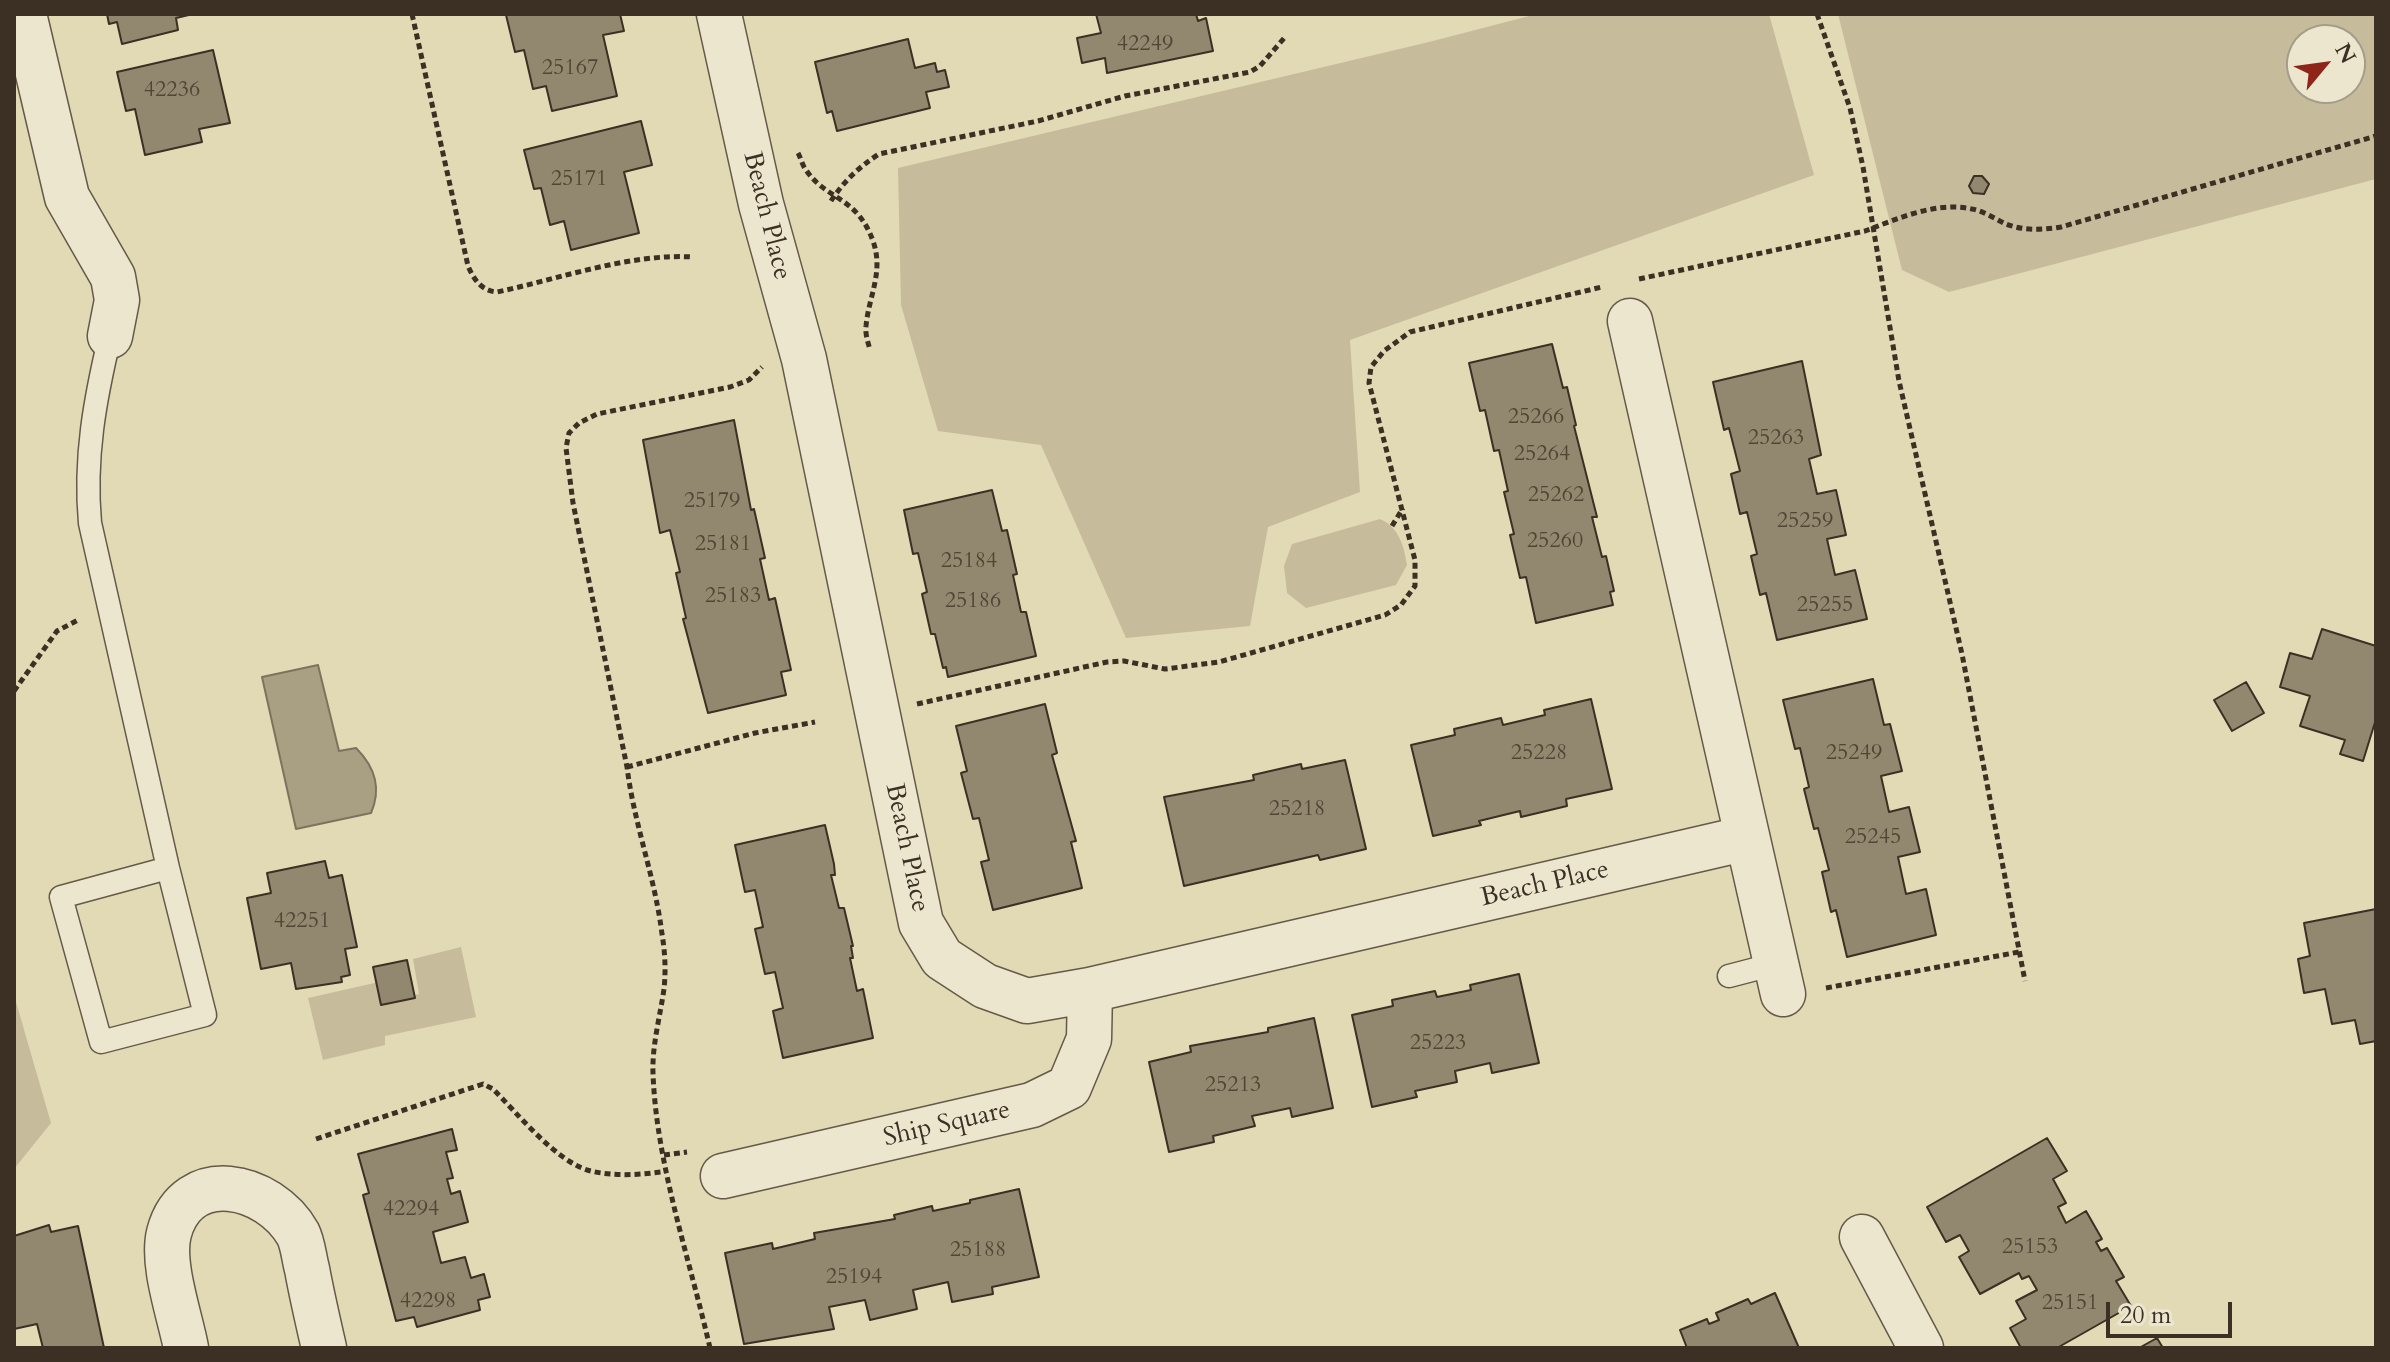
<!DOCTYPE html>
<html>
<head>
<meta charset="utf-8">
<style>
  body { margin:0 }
  #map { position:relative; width:2390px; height:1362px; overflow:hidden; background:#e2d9b5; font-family:Cardo,serif }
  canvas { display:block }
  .frame { position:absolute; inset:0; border:16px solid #3b3023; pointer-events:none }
  .north { position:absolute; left:2286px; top:24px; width:80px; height:80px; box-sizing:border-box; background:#ece6cf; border:2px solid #a59d8a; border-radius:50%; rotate:61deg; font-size:22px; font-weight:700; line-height:32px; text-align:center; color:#3b3023 }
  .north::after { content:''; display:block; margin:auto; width:28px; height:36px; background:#8f2418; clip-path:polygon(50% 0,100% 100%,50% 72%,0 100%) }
  .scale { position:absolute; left:2106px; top:1302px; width:126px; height:36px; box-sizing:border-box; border:4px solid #3b3023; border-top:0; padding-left:10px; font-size:24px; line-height:28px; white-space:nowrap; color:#3b3023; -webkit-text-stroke:6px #ece6cf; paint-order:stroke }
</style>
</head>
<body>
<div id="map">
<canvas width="2390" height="1362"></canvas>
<div class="frame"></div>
<div class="north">N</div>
<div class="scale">20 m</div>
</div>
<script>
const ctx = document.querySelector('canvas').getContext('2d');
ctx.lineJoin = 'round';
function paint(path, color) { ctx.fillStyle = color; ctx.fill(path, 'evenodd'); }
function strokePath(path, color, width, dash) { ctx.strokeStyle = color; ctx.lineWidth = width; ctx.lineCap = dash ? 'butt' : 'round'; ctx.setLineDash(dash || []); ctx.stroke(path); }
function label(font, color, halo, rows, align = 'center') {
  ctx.font = font + ' Cardo,serif'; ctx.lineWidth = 7; ctx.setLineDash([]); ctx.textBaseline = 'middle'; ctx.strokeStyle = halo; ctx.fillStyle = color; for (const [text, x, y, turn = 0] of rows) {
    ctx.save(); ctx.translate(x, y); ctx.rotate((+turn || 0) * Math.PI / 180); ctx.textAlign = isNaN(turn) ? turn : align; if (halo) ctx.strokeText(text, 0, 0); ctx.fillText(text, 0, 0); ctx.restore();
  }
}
const green = new Path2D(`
  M1537,14h232l45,161 -464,165 10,152 -92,35 -18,99 -124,12 -85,-193 -103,-14 -37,-126 -3,-137 531,-126z
  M1838,14h538v165l-427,113 -47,-22zM2302,40h48v48h-48z
  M1380,519c19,8 24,27 27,46l-11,20 -90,23 -19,-15 -3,-27 8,-22z
  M461,947l15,70 -91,19v9l-62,15 -15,-62 71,-16 4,20 36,-8 -6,-35z
  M14,995l37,128 -37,46z`);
const water = new Path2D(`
  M318,665l21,86 17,-3c19,19 26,40 15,65l-75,16 -34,-152z`);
const building = new Path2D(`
  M107,14h86l-17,4 2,12 -56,14 -5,-22 -8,2z
  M620,14l4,17 -21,4 14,61 -65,15 -6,-25 -13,3 -9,-39 -9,2 -9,-37z
  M1096,14h100l2,7 8,-3 7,33 -106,22 -2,-15 -23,5 -5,-25 24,-5z
  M908,39l7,29 20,-5 2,9 8,-2 4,17 -23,5 4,16 -93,23 -5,-20 -5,2 -12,-51z
  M213,50l17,73 -31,6 3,13 -57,13 -10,-46 -9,2 -9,-39z
  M641,121l11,44 -28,7 15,61 -68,17 -7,-29 -14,4 -9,-37 -7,1 -10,-39z
  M1974,176h8l7,8 -5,10 -11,-1 -4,-7z
  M1552,344l11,44 4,-1 9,38 -2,1 23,91h-5l10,40 4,-1 8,35 -4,1 3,13 -77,18 -10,-46 -6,1 -10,-43 4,-1 -10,-42 4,-1 -9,-41 -5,1 -9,-41 -5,1 -11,-48z
  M1802,361l19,94 -12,4 8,35 19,-4 10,45 -19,4 8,36 20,-5 12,49 -90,21 -11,-47 -6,2 -9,-39 6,-2 -10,-42 -7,2 -9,-40 9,-3 -11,-43 -5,2 -11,-48z
  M734,420l17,90 3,-1 11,49 -5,1 9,41 6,-2 16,72 -10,2 5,23 -78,18 -25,-94 3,-1 -10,-45 4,-1 -10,-42 -10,3 -17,-93z
  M992,490l10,41 5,-1 10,44 -4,1 8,37h5l10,44 -88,21 -2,-10 -3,1 -8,-34h-4l-9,-40 5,-2 -9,-39 -5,1 -9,-44z
  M2322,629l54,17v73l-13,42 -23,-7 5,-14 -45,-14 10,-30 -30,-9 10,-34 22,6z
  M1873,679l11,46 6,-1 12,47 -21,5 8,36 20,-5 11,45 -22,5 8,37 20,-5 10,46 -89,22 -11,-47 -5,2 -9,-40 7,-2 -11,-42 -4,1 -10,-40 5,-2 -9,-39 -5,1 -12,-49z
  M2246,682l18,31 -32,18 -18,-31z
  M1591,699l21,90 -46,10 1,7 -46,11 -1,-6 -41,10 2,4 -48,11 -22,-91 44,-10 -1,-6 47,-11 2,7 42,-10 -1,-5z
  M1045,704l12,49 -5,2 24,86 -5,1 11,46 -89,22 -12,-48 8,-2 -10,-42 -6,1 -12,-46 6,-2 -11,-45z
  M1345,760l21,89 -46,11 -2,-5 -134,31 -20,-89 90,-17 -1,-5 48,-11 1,5z
  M825,825l9,39 1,11h-4l8,33h5l9,38h-2l2,12h-3l7,33 6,-2 10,49 -90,20 -10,-47 10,-3 -8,-36 -10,2 -10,-45 8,-2 -8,-37 -10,2 -10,-47z
  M325,861l4,17 13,-3 15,72 -12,2 5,26 -9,2 1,5 -46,7 -5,-26 -30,6 -14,-71 24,-5 -4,-20z
  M2376,909v132l-16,3 -5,-24 -23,4 -7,-35 -21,4 -6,-34 12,-3 -6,-33z
  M407,960l8,38 -34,7 -8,-38z
  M1519,974l20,89 -47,10 -2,-10 -35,8 2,11 -42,9 2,6 -45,10 -20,-92 41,-9 -1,-6 43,-9 2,6 34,-7 -1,-5z
  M1314,1018l19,90 -41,9 -2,-9 -38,8 3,10 -42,10 1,6 -45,10 -20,-90 42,-10 -1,-6 78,-14v-4z
  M452,1129l5,21 -11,2 7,26 -6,1 4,15 9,-3 8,31 -35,10 8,31 24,-6 6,21 13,-4 6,23 -12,3 2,10 -63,17 -3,-10 -18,4 -33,-126 6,-2 -11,-39z
  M2047,1138l20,33 -14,8 13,24 -8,4 8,16 20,-12 16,28 -6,3 5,9 6,-3 17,29 -8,4 15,25 -74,42h-36l-11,-20 16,-9 -10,-18 21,-11 -8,-14 -7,3 -3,-6 -39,21 -21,-37 10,-6 -9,-16 -14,7 -19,-35z
  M1019,1189l20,88 -47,10 1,7 -41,8 -4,-20 -35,8 4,19 -47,11 -5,-20 -36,7 5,22 -90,15 -19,-91 47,-10 1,6 42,-10 -1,-6 81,-14 -1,-4 38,-9 1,5 37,-8v-3z
  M49,1225l2,7 27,-6 26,122h-61l-6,-24 -23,5v-93z
  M1775,1293l24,55h-112l-7,-18 27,-11 2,5 10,-4 -3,-7 32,-14 3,5z
  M2157,1338l6,10h-24z`);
const path = new Path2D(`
  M412,14l56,252c6,14 14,25 29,26 62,-13 133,-39 196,-35
  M1817,14l33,94 13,59 36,214 63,273 63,327
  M798,153c3,5 4,12 8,17 20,30 51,26 67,71 11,31 -4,54 -7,85 -1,8 2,16 4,24
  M831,201c13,-20 28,-34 48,-47l159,-33 87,-25 125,-24 10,-6 26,-30
  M1639,279l226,-48c32,-12 71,-30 107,-22 12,2 23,10 34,15 18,7 36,6 55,3l315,-91
  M1392,526l11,-18
  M14,691l43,-60 21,-11
  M917,704l190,-42 17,-1 41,8 54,-7 166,-47 16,-10 14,-19v-26l-46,-177 2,-16 13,-16 26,-19 192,-45
  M627,767l128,-34 60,-11
  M1826,988l193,-36
  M316,1139l167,-55 10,5c24,24 61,70 94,81 25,7 54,5 80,1
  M664,1155l23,-3
  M710,1348c-20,-88 -54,-185 -57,-275 -1,-28 7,-56 11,-84 2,-19 1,-37 -2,-55 -7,-57 -28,-110 -35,-167l-54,-264 -7,-55 3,-15 10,-10 18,-9 133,-27 19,-7 13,-13`);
const lane = new Path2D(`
  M110,336c-15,63 -26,122 -20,187l78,345 37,147 -104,27 -40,-145 107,-29
  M1729,976l46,-12`);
const street = new Path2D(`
  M24,14l43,183 46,80 4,23 -7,36
  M719,14l42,190 43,155 117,564 21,35 43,28 42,15 63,-11 657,-152
  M1630,321l153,673
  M723,1176l309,-71 37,-18 20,-48 1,-49
  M1862,1237l59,111
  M186,1348c-6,-32 -25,-84 -17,-115 18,-68 100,-50 129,1 5,10 6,24 9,35 5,27 11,53 17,79`);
const numberNames = [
  ["42249",1145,45],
  ["25167",570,69],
  ["42236",172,91],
  ["25171",579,180],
  ["25266",1536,418],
  ["25263",1776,439],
  ["25264",1542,455],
  ["25262",1556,496],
  ["25179",712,502],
  ["25259",1805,522],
  ["25260",1555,542],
  ["25181",723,545],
  ["25184",969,562],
  ["25183",733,597],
  ["25186",973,602],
  ["25255",1825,606],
  ["25228",1539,754],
  ["25249",1854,754],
  ["25218",1297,810],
  ["25245",1873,838],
  ["42251",302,922],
  ["25223",1438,1044],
  ["25213",1233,1086],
  ["42294",411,1210],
  ["25153",2030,1248],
  ["25188",978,1251],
  ["25194",854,1278],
  ["42298",428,1302],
  ["25151",2070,1304]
];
const streetNames = [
  ["Beach Place",766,216,76],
  ["Beach Place",906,848,78],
  ["Beach Place",1545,885,-13],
  ["Ship Square",947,1125,-13]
];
paint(green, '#c6bc9c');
paint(water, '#a9a083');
strokePath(water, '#7d735d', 2);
paint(building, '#92886f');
strokePath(building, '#3b3023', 2);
strokePath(lane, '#655a48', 25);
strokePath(street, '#655a48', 47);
strokePath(path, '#3b3023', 5, [6, 4]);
strokePath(lane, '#ece6cf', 22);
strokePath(street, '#ece6cf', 44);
label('22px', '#514636', null, numberNames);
label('26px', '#3b3023', '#ece6cf', streetNames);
</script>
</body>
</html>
